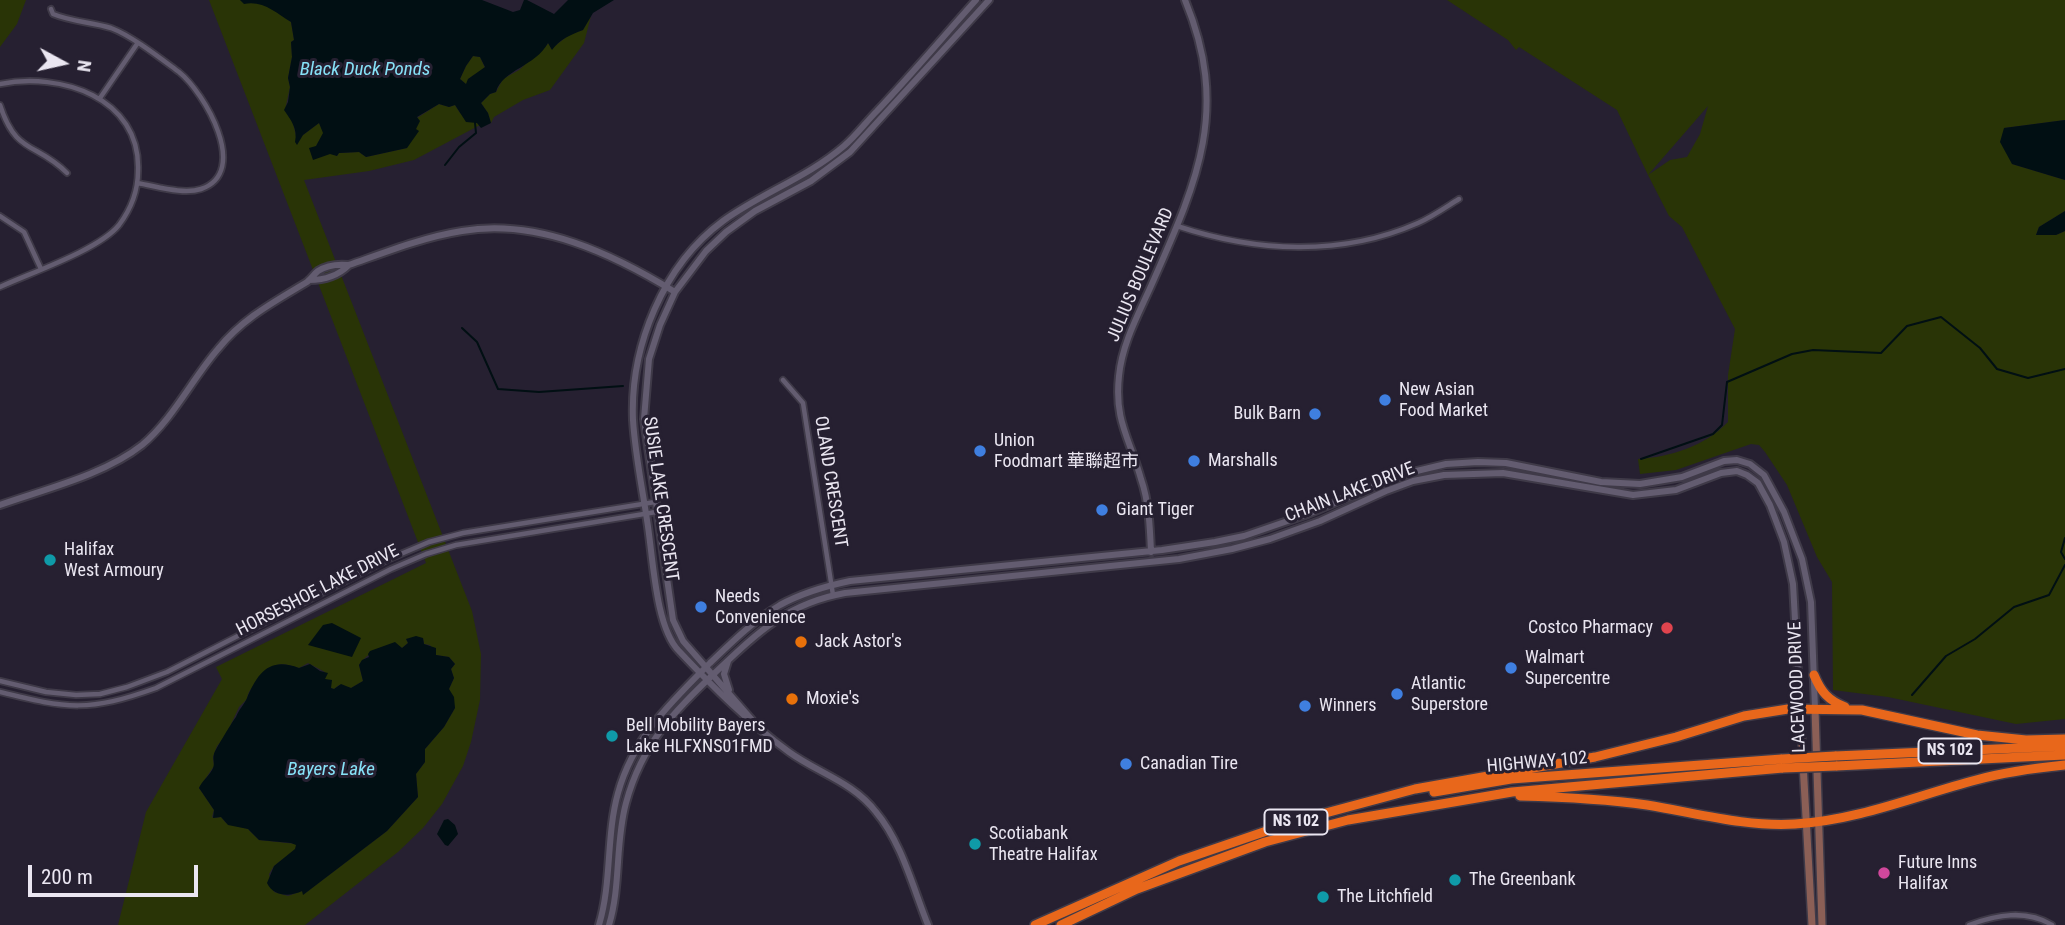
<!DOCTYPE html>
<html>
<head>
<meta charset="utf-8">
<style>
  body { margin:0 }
  #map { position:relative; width:2065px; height:925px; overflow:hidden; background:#262031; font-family:"Roboto Condensed",sans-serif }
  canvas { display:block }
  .north { position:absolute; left:28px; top:28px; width:70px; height:70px; -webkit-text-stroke:5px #262031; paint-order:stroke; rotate:98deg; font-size:19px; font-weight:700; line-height:28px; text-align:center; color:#eae6f1 }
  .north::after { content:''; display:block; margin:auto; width:24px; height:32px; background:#eae6f1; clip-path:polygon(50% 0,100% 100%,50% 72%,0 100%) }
  .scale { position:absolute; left:28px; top:865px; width:170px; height:32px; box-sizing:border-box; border:4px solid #eae6f1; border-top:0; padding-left:9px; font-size:21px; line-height:24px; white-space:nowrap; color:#eae6f1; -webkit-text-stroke:5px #262031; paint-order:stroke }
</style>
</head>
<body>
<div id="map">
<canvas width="2065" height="925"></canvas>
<div class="north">N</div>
<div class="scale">200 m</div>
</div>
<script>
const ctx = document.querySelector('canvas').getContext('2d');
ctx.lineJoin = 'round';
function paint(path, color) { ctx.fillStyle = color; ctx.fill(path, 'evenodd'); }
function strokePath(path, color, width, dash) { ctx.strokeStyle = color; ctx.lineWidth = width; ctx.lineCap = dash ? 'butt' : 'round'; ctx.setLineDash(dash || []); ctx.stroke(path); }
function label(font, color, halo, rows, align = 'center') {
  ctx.font = font + ' "Roboto Condensed","Noto Sans SC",sans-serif'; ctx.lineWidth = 6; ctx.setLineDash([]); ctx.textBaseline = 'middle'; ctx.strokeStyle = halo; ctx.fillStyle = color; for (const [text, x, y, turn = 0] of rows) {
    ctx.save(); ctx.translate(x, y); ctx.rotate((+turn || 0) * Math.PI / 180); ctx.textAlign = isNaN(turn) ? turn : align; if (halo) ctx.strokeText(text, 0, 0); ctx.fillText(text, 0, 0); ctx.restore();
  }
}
const green = new Path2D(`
  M0,0h26l-9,24 -17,23z
  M209,0h31l25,4 26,18 3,18 -3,2 1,15 -4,21 2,9 -5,23 8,13 3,13 7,-1 16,-12 5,10 -8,13 21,10 2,-3 20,-1 7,5 41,-9 9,-19 1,-11 22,-14 10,3 6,-2 5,8 20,12 -66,35 -45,11 -65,9 168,431 9,43 -1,46 -9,42 -8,24 -21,38 -19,24 -25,24 -93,73h-187l28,-113 76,-133 -6,-12 210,-104zM423,638l1,6 6,1 6,10 13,2 6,7 -4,5 3,9 -5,11 6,19 -11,19 -19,22v13l-9,12 2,23 -31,34 -83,63 -2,-3 -14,5 -14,-4 -5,-18 5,-8 22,-17v-5l-37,-4 -11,-11 -22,-6 -5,-6 -7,1 -2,-1 2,-7 -15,-22 15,-22 -1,-9 4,-11 8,-9 14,-30 8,-8c1,-9 7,-13 12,-19 13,-17 20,-19 40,-12l9,-5 17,9v7l6,9 3,1 5,-4 12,3 12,-7 -4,-16c8,-12 30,-26 43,-17l6,-5 -2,-4z
  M1447,0h618v120l-61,8 8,36 53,16v31l-26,16 -3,8h20l9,-4v488l-49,5 -128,-27 -55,-7 -1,-108 -15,-25 -30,-72 -22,-33 -6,-7 -8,-1 -75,26 -36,4 -2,-15c33,-2 67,-13 90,-37v-47l7,-46 -53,-102 -13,-11 -21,-41 22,-15 17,-3 13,-23 8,-28 -60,69 -31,-65 -98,-63 -3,3 -8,-10z
  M591,16l-7,27 -34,47 -27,10 -29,17 -3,6 -3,-10 -7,-10 9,-9 6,-2 7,-13 16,-9 30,-27 2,6 18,-14 14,-5z
  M473,56l7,1 5,11 -17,11 -1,6 -7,-6 6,-13z`);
const water = new Path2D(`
  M240,0h242l31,12 7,-2 4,-10h3l27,14 14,-14h46l-21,13 -10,17c-13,5 -23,9 -31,20l-4,-7c-12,23 -46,27 -52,49l-6,2 -9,9 7,10 3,10 -10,5 -4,-5 -11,-1 -11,-17 -6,2 -10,-3 -22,13 3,4 -4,8 3,2 -12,17 -41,9 -7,-5 -20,1 -2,3 -7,-2 -17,6 -4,-12 7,-2 7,-13 -4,-10 -16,12 -6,10 -2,-3c3,-13 -4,-22 -11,-32l4,-8 2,-15 -2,-9 4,-21 -1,-15 3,-2 -3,-18c-15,-9 -28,-22 -47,-18zM473,56l7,1 5,10 -17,12 -2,5 -6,-5 6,-13z
  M2065,120v60l-53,-16 -12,-22 4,-14z
  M2065,211v20l-9,4h-20l3,-8z
  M332,623l29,15 -9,19 -44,-12 15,-20z
  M416,636l7,2 1,6 12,4v7l13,2 6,7 -4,5 3,9 -5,11 5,8 1,11 -11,19 -19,22v13l-9,12 2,23 -31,34 -84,64 -1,-4c-10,5 -28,7 -35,-8l7,-17 21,-17 1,-4 -5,-2 -32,-3 -11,-11 -20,-4 -7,-8 -8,1 1,-8 -15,-22c3,-7 9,-11 13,-18 4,-6 0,-10 2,-16 1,-4 20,-35 22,-37 3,-8 8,-12 11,-19 10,-24 22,-42 52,-30l11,-4 10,7 8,2 -3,6 7,1 -1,8 3,1 7,-5 10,4 12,-7 -4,-16 3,-5 7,-3 -1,-3 2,-3 25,-9 7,6 6,-5 -2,-4z
  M448,819l7,6 3,9 -10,12 -3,-1 -8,-11 7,-14z`);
const stream = new Path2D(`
  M445,165l14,-18 17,-14 -1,-10
  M462,328l15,14 21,47 41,3 84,-6
  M1641,459l72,-25 9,-9 5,-43 65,-28 21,-4 68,3 26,-27 34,-9 39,31 17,21 31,9 37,-9
  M2065,538l-4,14 4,7
  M1912,695l34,-39 29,-17 39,-32 35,-12 16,-30`);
const minor = new Path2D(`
  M51,9l2,5c19,8 39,8 58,14 21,8 49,30 68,44 25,20 72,100 22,117 -18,6 -45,-3 -64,-6
  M0,84c60,-12 141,13 138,87 0,20 -7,38 -19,54 -20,25 -89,48 -119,62
  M100,98l37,-54
  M0,105c16,50 36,37 67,68
  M0,216l24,16 17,37
  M1177,226c78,26 164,31 241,-3 14,-6 28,-16 41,-24
  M783,380l20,23 30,192
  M0,681l46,11 30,3 24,-1 27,-7 40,-15 222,-113 40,-17 34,-9 192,-31
  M0,692c68,17 89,20 156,-4l235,-119 35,-15 30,-9 200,-33
  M1969,925c27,-10 57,-16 83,0`);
const tertiary = new Path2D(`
  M309,280c16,0 29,-4 40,-15
  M0,505c45,-16 104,-30 142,-60 31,-26 50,-66 76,-96 25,-31 56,-47 89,-67 4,-3 7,-8 11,-11 9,-6 21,-7 31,-6 37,-13 75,-28 113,-34 76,-13 151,23 213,61
  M1151,552c-1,-24 -2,-50 -10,-73 -11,-40 -27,-58 -22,-103 3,-32 19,-61 32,-90 45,-102 80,-175 34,-286
  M728,661l-4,13 5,16
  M752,720l-69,-79 -10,-21 -29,-201 5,-60 11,-34 15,-33 31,-41 20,-19 29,-21 56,-30 39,-29 139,-152
  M599,925c13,-43 7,-89 19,-132 15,-55 53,-91 92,-130 22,-21 43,-42 70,-58 22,-12 46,-19 70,-24l312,-31 53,-8 29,-6 64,-22 96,-40 42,-10 32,-2 28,1 95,19 39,2 42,-7 42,-16 13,-1 13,4 14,11 20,37 18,47 9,43 4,107
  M609,925c12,-40 6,-82 17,-122 16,-60 49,-93 93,-134 40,-38 70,-66 126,-76l334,-34 53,-10 38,-10 50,-18 66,-30 27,-10 31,-6 59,-2 130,22 43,-5 45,-17 16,-2 10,4 11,8 12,22 14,37 9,42 7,125
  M928,925c-15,-37 -26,-82 -52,-113 -23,-30 -58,-39 -87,-60 -41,-30 -75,-64 -110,-101 -24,-24 -26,-96 -32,-131 -5,-33 -12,-67 -14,-100 -3,-73 30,-155 90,-199 39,-28 85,-44 121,-75 12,-10 22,-24 33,-35 34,-36 66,-74 99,-111`);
const secondary = new Path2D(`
  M1800,709l12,216
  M1815,709l7,216`);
const motorway = new Path2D(`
  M1814,675c7,17 14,25 31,32
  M1835,756l230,-10
  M1836,766l229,-11
  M1434,792l77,-13 271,-20
  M1520,796c42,1 85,3 127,9 50,8 98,22 148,19 64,-4 120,-28 181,-44 29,-8 59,-12 89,-15
  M1281,825l134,-36 180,-32 81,-20 68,-21 44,-7 74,1 115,25 49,5 39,-1
  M1035,925l144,-64 108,-37
  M1061,925l76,-36 128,-47 83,-22 164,-28 271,-24`);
const motorwayBridge = new Path2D(`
  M1782,759l53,-3
  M1783,768l53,-2`);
const markers = [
  [1385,400,7,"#3f7fe0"],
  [1315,414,7,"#3f7fe0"],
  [980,451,7,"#3f7fe0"],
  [1194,461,7,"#3f7fe0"],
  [1102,510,7,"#3f7fe0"],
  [50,560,7,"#0f9aa8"],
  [701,607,7,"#3f7fe0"],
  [1667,628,7,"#e0444e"],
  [801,642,7,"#e8710a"],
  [1511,668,7,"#3f7fe0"],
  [1397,694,7,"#3f7fe0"],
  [792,699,7,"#e8710a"],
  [1305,706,7,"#3f7fe0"],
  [612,736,7,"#0f9aa8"],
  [1126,764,7,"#3f7fe0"],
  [975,844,7,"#0f9aa8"],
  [1884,873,7,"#d1479c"],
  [1455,880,7,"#0f9aa8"],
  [1323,897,7,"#0f9aa8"]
];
const shields = [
  [1950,751,63],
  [1296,822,63]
];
const shieldNames = [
  ["NS 102",1950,751],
  ["NS 102",1296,822]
];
const streetNames = [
  ["JULIUS BOULEVARD",1141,275,-67],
  ["OLAND CRESCENT",830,482,81],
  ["CHAIN LAKE DRIVE",1350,493,-21],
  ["SUSIE LAKE CRESCENT",660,499,82],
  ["HORSESHOE LAKE DRIVE",318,591,-27],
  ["LACEWOOD DRIVE",1798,687,-92],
  ["HIGHWAY 102",1537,763,-5]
];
const poiNames = [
  ["New Asian",1399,390],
  ["Food Market",1399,411],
  ["Bulk Barn",1301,414,"right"],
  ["Union",994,441],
  ["Foodmart 華聯超市",994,462],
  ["Marshalls",1208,461],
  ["Giant Tiger",1116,510],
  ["Halifax",64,550],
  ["West Armoury",64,571],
  ["Needs",715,597],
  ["Convenience",715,618],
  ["Costco Pharmacy",1653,628,"right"],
  ["Jack Astor's",815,642],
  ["Walmart",1525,658],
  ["Supercentre",1525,679],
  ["Atlantic",1411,684],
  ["Superstore",1411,705],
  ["Moxie's",806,699],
  ["Winners",1319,706],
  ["Bell Mobility Bayers",626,726],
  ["Lake HLFXNS01FMD",626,747],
  ["Canadian Tire",1140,764],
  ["Scotiabank",989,834],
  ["Theatre Halifax",989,855],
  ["Future Inns",1898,863],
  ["Halifax",1898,884],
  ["The Greenbank",1469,880],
  ["The Litchfield",1337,897]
];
const waterNames = [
  ["Black Duck Ponds",365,70],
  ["Bayers Lake",331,770]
];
paint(green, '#293406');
paint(water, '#010f13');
strokePath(stream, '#010f13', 2);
strokePath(minor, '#3f3a48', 8);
strokePath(tertiary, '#3f3a48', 10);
strokePath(secondary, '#3f3a48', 10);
strokePath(motorway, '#3f3a48', 12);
strokePath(minor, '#635c70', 4.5);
strokePath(tertiary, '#635c70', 6);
strokePath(secondary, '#8b5f56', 7);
strokePath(motorway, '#e8671b', 9);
strokePath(motorwayBridge, '#3f3a48', 12, []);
strokePath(motorwayBridge, '#e8671b', 9);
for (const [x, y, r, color] of markers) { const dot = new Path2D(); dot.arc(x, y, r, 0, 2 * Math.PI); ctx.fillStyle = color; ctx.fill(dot); strokePath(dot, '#262031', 2.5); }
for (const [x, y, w] of shields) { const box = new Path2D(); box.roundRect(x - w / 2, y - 12.5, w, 25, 5); ctx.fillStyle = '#262031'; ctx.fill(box); strokePath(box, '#eae6f1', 2); }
label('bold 16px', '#eae6f1', null, shieldNames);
label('18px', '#eae6f1', '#262031', streetNames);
label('18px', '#eae6f1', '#262031', poiNames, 'left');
label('italic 19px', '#87e2f8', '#262031', waterNames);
</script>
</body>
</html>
